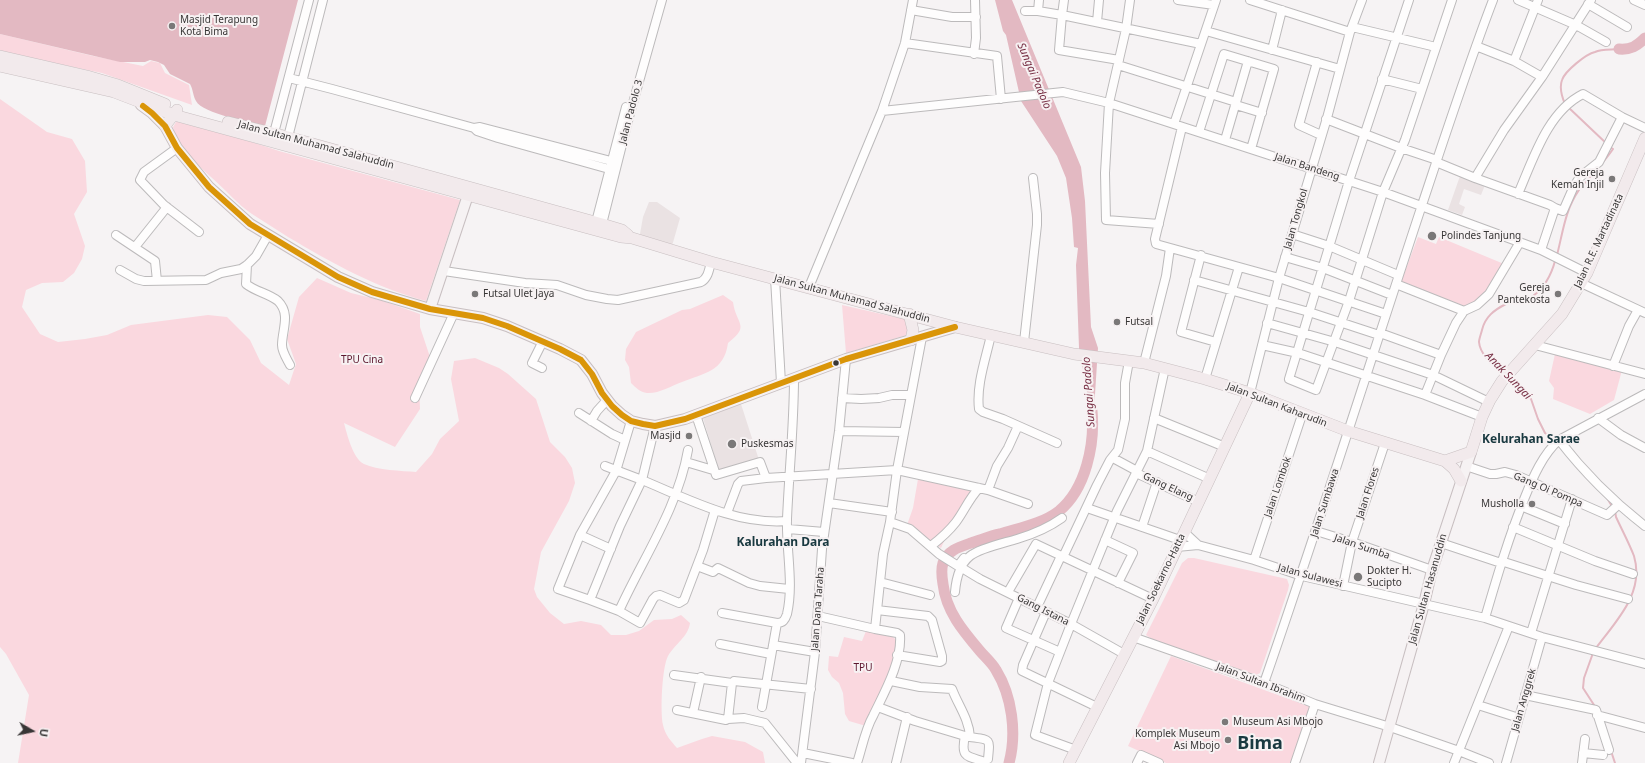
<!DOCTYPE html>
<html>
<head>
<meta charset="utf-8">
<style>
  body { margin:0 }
  #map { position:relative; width:1645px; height:763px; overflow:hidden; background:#f6f3f4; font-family:"Noto Sans",sans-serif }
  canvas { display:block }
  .north { position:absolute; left:12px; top:711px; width:40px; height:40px; -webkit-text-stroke:3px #f7f2f3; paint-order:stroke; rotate:99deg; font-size:11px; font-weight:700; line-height:16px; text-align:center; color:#383636 }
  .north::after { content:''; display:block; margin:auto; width:14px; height:18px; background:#383636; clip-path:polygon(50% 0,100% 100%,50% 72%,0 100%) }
</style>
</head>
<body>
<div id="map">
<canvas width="1645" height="763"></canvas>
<div class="north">U</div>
</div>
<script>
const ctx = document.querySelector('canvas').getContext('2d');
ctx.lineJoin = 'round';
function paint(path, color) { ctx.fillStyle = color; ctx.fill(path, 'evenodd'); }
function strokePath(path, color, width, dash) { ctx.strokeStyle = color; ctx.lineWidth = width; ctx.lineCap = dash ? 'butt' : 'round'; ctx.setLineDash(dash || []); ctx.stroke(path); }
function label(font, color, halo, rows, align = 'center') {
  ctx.font = font + ' "Noto Sans",sans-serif'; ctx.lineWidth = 4; ctx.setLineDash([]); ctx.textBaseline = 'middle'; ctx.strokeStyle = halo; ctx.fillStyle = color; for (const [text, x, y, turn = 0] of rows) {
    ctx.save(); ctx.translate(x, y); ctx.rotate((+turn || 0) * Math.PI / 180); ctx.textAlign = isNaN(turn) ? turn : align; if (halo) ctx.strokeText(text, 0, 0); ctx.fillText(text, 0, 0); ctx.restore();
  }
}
const built = new Path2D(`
  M1460,176l25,9 -4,10 -17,-6 -5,15 6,3 -3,8 -14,-5z
  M649,202h8l23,16 -8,28 -30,-9 -2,-3 3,-17z
  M741,404l18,56 -39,14 -17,-56z`);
const green = new Path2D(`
  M0,34l93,22 50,10 8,-5 9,2 5,10 24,12 3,20 -90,-32 -102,-21z
  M0,99l47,33 25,7 13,22 2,31 -13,22 11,32 -3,13 -8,14 -11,9 -21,1 -16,7 -4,17 18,27 18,8 27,-3 22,-4 24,-10 77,-10 19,2 23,23 11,23 28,22 7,-21 -9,-25 12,-42 18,-19 34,15 29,7 40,14v13l11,33 -12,26 1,23 -25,38 -51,-24c3,11 9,36 20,41 13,6 38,7 52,8l16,-18 8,-15 19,-18 -8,-42 3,-18 21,-3 24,10 9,6 28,25 14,43 15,15 7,11 3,15 -6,18 -28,51 -7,37 3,8 13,16 14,11 17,-3 20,4 10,10h15l13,-4 15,-11 18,-1 9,-4 9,8c-2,14 -15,21 -22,33 -6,11 -8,56 -5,69 2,10 8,16 14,23l25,-9 10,-3 33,6 18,10 2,11h-747l11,-68 -23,-41 -6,-7z
  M183,119l96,32 181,49 -34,101c-49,-13 -94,-38 -138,-64 -12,-8 -24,-15 -36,-23 -15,-10 -27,-25 -41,-37 -14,-13 -34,-30 -38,-50l3,-5z
  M1418,237l18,7 3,-7 65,27 -17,28 -9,9 -15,7 -63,-24z
  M723,295l10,7c3,23 18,23 -5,41 -4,29 -24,30 -46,39 -11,4 -24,12 -35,11 -7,-1 -11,-5 -16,-10l-2,-16 -4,-7 1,-11 10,-17 46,-22 8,-1z
  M842,305l66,15 2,14 -64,19z
  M1555,354l67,16 -8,30 -24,14 -37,-15 1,-11 -5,-7z
  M918,479l56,11 -18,25 -15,33 -34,-23 6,-17z
  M1188,558h6l93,21 2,6 -1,5 -28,83 -4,2 -103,-35 -7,-5 36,-72z
  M866,631l27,6 4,4v5l-13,45 -18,35 -17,-5 -4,-7 -2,-21 -4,-10 -7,-6 -4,-7 1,-14 9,1 6,-20 18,4z
  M1171,656l140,51 -18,56h-127l-38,-17z`);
const water = new Path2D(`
  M0,0h298l-33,126c-14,-4 -62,-12 -69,-25 -3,-5 -3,-12 -6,-17l-20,-10 -6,-9 -6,-3 -8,-2 -5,2h-25l-120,-28z
  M995,0h17l69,167 4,34 6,126 7,21 -5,77 -14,-77 -3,-83 2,-17 -4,-1 -2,-29 -6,-40 -9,-22 -36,-55 -15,-66 -3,-4z`);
const stream = new Path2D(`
  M1565,104c-3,-7 -6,-16 -3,-24 3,-9 24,-26 33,-28 7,-3 17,-2 24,-3
  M1568,107l39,37
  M1557,255c6,-23 8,-45 22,-65 11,-14 24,-26 34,-41l-3,-2
  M1503,374c-9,-8 -23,-19 -24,-32 0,-3 2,-8 3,-12 3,-13 12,-20 24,-26 9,-4 19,-2 27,-8 12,-9 18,-20 22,-35
  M1509,379l22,20 7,20 7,14 11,8
  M1607,498l6,10
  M1596,648c20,-27 49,-55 38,-92 -5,-13 -12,-26 -18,-39l-1,-6
  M1593,653l-9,25 -1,10 13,20
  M1611,751l4,12`);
const river = new Path2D(`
  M1619,49c12,1 18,-3 26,-11
  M1009,763c8,-30 3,-67 -13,-93 -4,-7 -11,-13 -16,-19 -17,-20 -34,-40 -37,-67 -1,-6 -2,-15 0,-21 5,-13 16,-16 28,-20 10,-3 19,-7 29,-9 19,-6 42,-10 59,-23 27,-22 36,-67 33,-100`);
const minor = new Path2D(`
  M1064,0l-2,15 139,29
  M1130,0l-4,29 -17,74 -4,70 1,47 53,4
  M1178,0l36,5
  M1250,0l100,32
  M1409,0l-60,181 -60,198 27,11 33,-89 34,-109 22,-52 47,-140
  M1518,0l58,25 30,17
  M1634,0l11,5
  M1588,4l39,23
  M911,10l41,7h24
  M1025,11h13l24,4 -3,35 60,10
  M1038,11l1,-11
  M1097,22l2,-22
  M1352,27l84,20
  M1206,31l134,38
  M905,43l92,13 4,43
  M1476,46l38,15 28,16
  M1272,50l10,-40
  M974,54l2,-16 -1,-38
  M1514,61l24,-61
  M1317,62l-18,63 22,10
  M1118,65l118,37
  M289,78l43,11 142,39
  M1382,79l40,10
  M1236,105l26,8
  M882,111l23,-68 8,-43
  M1326,119l75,29 36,12
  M1174,124l42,-124
  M1182,127l-27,112 1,5 123,34 107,36
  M1199,132l25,-78 50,15 -23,80
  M274,133l35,-133
  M288,137l35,-137
  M1225,140l23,-79
  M177,148l-33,24 -4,8 24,25 35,27
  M1436,162l39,16 29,-48 38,-53 49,-77
  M609,169l-111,-31 -21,-7 -3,-3 6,-1 131,34
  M1475,178l75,27 5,3
  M1518,194c15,-34 29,-82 65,-100l39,23 23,11
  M596,222l30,-115
  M602,224l27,-107 33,-117
  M1292,234l37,12 69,29
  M116,235l39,26 2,20
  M135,247l32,-40
  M1541,250l14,-42 8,3 11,-25 6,-9 19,-15 23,-45
  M1201,255l-20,77 35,10
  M1285,257l38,11 69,27
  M247,265l-1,19c10,8 22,9 32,17 13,13 4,29 4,44 0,7 5,14 8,20
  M120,270l16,9 8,2 62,-1 15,-7 20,-4 6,-4 9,-9 12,-21
  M444,271l81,12 32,2 29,10 21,4 11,1 83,-18c7,-4 8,-12 10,-20
  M775,278l6,105
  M1194,280l115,32 70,23
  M1581,283l64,30
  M1396,284l68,27 13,-6 12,-11 31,-52
  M809,287l73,-176 181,-19 46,11 274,89 158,58 46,23
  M1267,323l68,19 98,33 8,-20
  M1380,333l61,22 15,-32 8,-12
  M991,335c-5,23 -15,50 -12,74l4,3 20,7 54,24
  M1024,342l13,-117v-11l-4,-36
  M1262,345l36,8 127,42 8,-20 56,27
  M1535,345l110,29
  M1144,363l22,-87 4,-28
  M1613,366l16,-40 9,-16
  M542,368l-10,-5 11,-22
  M1205,379l34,-112
  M1250,393l29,-115 48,-160 23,-86 12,-32
  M1425,395l57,22
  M415,398l39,-85
  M842,398l19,1 18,-1 13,-3h19
  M579,413l33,21 13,6
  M696,415l20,60 44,-13 6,16 131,-8 91,20 40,14
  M1154,418l71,29
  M1598,418l23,17 24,13
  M591,421l6,-10 10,-11
  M655,426l-13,54c46,19 94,45 145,41
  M839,431l65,1
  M1559,440c24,31 55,62 86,86
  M1147,451l63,28
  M1113,458l24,13
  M686,462l27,8
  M605,466l37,14 -22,46 -30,74 29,11 21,12 13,-24 3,-3 4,-1 19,8 5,-3 19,-50 12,-40
  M1466,466l24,8h6l9,-2 11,3 91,40 11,-10
  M1136,473l63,29
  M988,490l9,-24 11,-18 10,-22
  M829,503l63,9
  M1521,506l44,18
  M1087,508l93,32
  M727,513l11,-29 3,-3 25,-3
  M890,522l20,7 29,25 19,12 6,-8
  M1142,527l15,-45
  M1513,527l82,34 38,13
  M788,529l36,3
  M1316,531l36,11 80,28
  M1184,532l14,13 56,15 48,16 183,42 57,19 103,27
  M580,535l31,14
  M1105,540l28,13 -15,30
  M1441,543l60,20
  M931,546c9,-7 18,-15 25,-24 9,-12 12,-22 23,-34
  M1177,547l21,-2
  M1063,557l34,-72 13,-25 8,-10 7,-31v-36l4,-22
  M1254,560l48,-145
  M1501,561l75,24 52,14
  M697,566l16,6 5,-4 31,15 11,3 29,3
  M962,568l18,11 91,45 53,30
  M880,582l50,13
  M1343,586l9,-44 33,-99
  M955,592c1,-12 5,-28 15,-36 10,-8 34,-13 47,-17 17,-5 31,-11 45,-21
  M1008,592l28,-48 117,55
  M1019,598l-13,30 54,24
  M590,600l-32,-11 22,-54 36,-64 15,-50
  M1037,607l24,-51
  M877,610l51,6 4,4 10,36v5l-2,1 -43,-7
  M619,611c24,-53 59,-103 69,-161
  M1046,612l-23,53 -1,6 75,36
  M722,613l55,10
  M818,616l57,13
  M1485,618c12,-41 24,-82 40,-121 8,-20 18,-43 34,-57l86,-46
  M1531,633l41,-134
  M1133,637l131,46 51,21 75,23 69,24 30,12
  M720,644l51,10
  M773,645l42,7
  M674,675l58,8
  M891,681l29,6 32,2c6,16 17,30 18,48l-5,-1
  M1264,683c55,-158 105,-318 158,-478 23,-69 45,-137 71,-205
  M1525,695l71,15 13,40
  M1478,705l41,13
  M762,707l15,-84c6,0 8,-3 10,-9 7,-30 -1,-64 0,-95 2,-47 7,-94 7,-141
  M878,707l37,14 50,15c-5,23 3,20 21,26
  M677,710l49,10 2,-1 4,-36 2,-2 77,8
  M693,713l8,-36
  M1597,715l48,13
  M728,719l16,-1 21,5 32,40
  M970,737c21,3 20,1 18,22
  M1076,750l-41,-15 13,-52 23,-59 46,-113 30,-60 18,-83
  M803,753l49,10
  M1583,753l20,2
  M801,763l14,-111 7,-103 17,-118 7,-72
  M857,763c5,-15 8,-33 16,-47 11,-23 29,-54 27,-81l-3,-2 -22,-4 8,-75 7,-32 7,-52 25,-133
  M896,763l11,-46
  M1137,763l4,-8 18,8
  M1295,763l20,-59
  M1454,763l55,-137
  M1506,763l36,-126
  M1582,763l3,-24`);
const major = new Path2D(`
  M141,105l11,8 13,13 12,22 32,39 41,37 88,53 34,15 58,17 53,9 24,8 53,23 21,11 11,14 10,19 10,13 10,9 9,6 12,3 12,2 30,-7 161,-60 109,-32
  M430,309l38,-114
  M1379,763l45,-159 8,-34 39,-118`);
const highway = new Path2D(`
  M0,56l87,20 31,9 47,19
  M0,66l114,26 60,23 447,122 11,1 79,24 244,65 119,27 70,9 61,16 45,14 98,38 97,30 9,8 7,12
  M228,122l60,15 314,87 20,6 6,5
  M165,126l12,-16
  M909,314l4,16 -2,10
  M1445,461l26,-9 11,-35 8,-17 12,-19 60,-67 25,-41 58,-135
  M1069,763l84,-164 97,-206`);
const bus1 = new Path2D(`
  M143,106l9,7 13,13 12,22 32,39 41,37 88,53 34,15 58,17 53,9 24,8 53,23 21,11 11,14 10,19 10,13 10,9 9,6 12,3 12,2 30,-7 161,-60 109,-32`);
const markers = [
  [172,26,4,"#7a7878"],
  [1612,179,4,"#7a7878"],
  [1432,236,5,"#7a7878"],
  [475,294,4,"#7a7878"],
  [1558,294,4,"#7a7878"],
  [1117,322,4,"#7a7878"],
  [836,363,3.5,"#383636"],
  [689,436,4,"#7a7878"],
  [732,444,5,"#7a7878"],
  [1532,504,4,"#7a7878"],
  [1358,577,5,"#7a7878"],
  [1225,722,4,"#7a7878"],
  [1228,740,4,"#7a7878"]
];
const poiNames = [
  ["Masjid Terapung",180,20],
  ["Kota Bima",180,32],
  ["Gereja",1604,173,"right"],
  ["Kemah Injil",1604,185,"right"],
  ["Polindes Tanjung",1441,236],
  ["Gereja",1550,288,"right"],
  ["Pantekosta",1550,300,"right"],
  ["Futsal Ulet Jaya",483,294],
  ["Futsal",1125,322],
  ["Masjid",681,436,"right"],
  ["Puskesmas",741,444],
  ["Musholla",1524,504,"right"],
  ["Dokter H.",1367,571],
  ["Sucipto",1367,583],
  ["Museum Asi Mbojo",1233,722],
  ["Komplek Museum",1220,734,"right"],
  ["Asi Mbojo",1220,746,"right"]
];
const streetNames = [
  ["Jalan Padolo 3",631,112,-75],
  ["Jalan Sultan Muhamad Salahuddin",316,145,15],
  ["Jalan Bandeng",1307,167,18],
  ["Jalan Tongkol",1296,219,-74],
  ["Jalan R.E. Martadinata",1599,241,-65],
  ["Jalan Sultan Muhamad Salahuddin",852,299,15],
  ["Jalan Sultan Kaharudin",1277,405,21],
  ["Gang Elang",1168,487,25],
  ["Jalan Lombok",1278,487,-71],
  ["Gang Oi Pompa",1548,490,23],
  ["Jalan Flores",1368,493,-72],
  ["Jalan Sumbawa",1325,503,-72],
  ["Jalan Sumba",1362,547,19],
  ["Jalan Sulawesi",1310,576,15],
  ["Jalan Soekarno-Hatta",1161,579,-64],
  ["Jalan Sultan Hasanuddin",1428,589,-74],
  ["Jalan Dana Taraha",818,609,-86],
  ["Gang Istana",1043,610,27],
  ["Jalan Sultan Ibrahim",1261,683,21],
  ["Jalan Anggrek",1524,700,-74]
];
const parkNames = [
  ["TPU Cina",362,360],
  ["TPU",863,668]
];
const waterNames = [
  ["Sungai Padolo",1034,76,67],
  ["Anak Sungai",1508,376,46],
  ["Sungai Padolo",1089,392,-94]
];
const quarterNames = [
  ["Kelurahan Sarae",1531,440],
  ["Kalurahan Dara",783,543]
];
const townNames = [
  ["Bima",1260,744]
];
paint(built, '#eae2e3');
paint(green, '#fad8df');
paint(water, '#e3b9c2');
strokePath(stream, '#e3b9c2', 2);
strokePath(river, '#e3b9c2', 11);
strokePath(minor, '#bcbabb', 10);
strokePath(major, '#c8bfc1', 12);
strokePath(highway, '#c8bfc1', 12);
strokePath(minor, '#fefdfd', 8);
strokePath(major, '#f6f2f3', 10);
strokePath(highway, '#f2eaec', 11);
strokePath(bus1, '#da9508', 6);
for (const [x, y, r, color] of markers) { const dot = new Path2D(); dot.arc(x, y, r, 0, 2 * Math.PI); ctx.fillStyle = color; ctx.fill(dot); strokePath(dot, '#f7f2f3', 1.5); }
label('10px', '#383636', '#f7f2f3', poiNames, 'left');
label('10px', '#383636', '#f7f2f3', streetNames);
label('10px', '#5c172e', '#f7f2f3', parkNames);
label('italic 11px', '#772f44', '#f7f2f3', waterNames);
label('bold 12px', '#193940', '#f7f2f3', quarterNames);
label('bold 18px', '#193940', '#f7f2f3', townNames);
</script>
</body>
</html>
